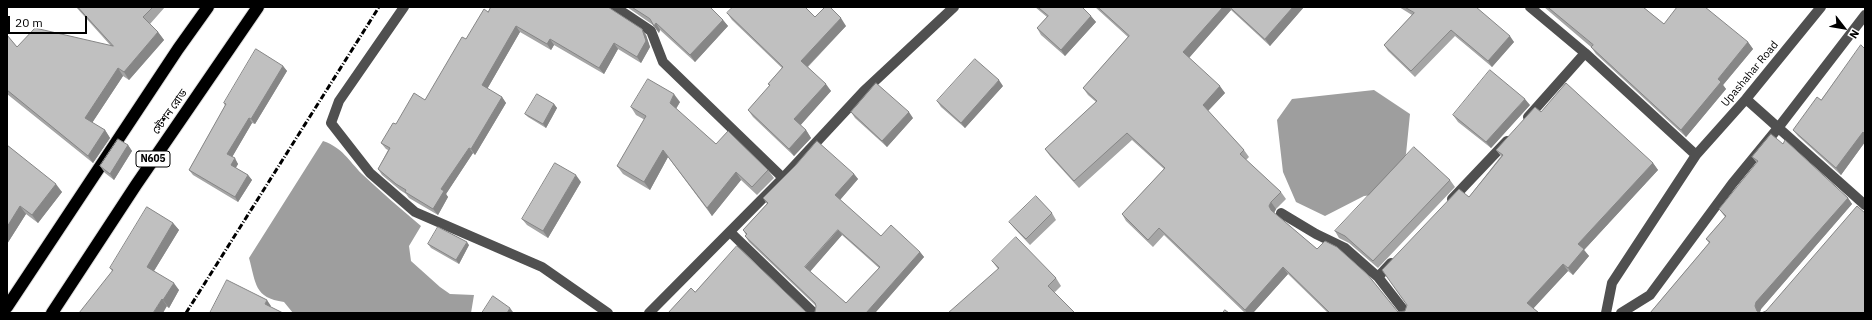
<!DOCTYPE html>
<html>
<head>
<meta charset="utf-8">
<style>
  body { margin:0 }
  #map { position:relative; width:1872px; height:320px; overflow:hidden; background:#fff; font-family:"IBM Plex Sans",sans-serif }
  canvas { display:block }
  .frame { position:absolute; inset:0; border:8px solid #000; pointer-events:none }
  .north { position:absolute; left:1824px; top:8px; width:40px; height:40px; -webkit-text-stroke:3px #fff; paint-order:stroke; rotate:121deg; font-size:11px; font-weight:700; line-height:16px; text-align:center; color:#000 }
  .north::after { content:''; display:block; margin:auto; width:14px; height:18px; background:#000; clip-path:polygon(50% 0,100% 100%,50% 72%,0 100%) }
  .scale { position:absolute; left:8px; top:16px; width:79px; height:18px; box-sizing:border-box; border:2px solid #000; border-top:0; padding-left:5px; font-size:12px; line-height:14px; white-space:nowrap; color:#000; -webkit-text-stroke:3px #fff; paint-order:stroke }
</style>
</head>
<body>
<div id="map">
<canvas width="1872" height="320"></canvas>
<div class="frame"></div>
<div class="north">N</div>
<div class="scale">20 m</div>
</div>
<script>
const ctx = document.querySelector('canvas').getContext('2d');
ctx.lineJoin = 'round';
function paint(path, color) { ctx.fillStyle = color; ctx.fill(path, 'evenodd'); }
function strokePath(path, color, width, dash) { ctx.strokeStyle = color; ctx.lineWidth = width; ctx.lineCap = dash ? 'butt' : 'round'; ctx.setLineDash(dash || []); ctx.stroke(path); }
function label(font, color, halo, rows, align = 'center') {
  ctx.font = font + ' "IBM Plex Sans","Noto Sans Bengali",sans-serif'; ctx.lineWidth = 3.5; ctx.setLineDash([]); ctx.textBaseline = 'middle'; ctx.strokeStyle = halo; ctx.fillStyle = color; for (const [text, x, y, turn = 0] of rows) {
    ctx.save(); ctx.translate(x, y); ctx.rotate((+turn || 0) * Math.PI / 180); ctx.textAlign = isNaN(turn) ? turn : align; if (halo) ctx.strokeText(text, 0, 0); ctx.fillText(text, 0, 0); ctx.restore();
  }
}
const water = new Path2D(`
  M1374,90l36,24 -4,40 -15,39 -27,3 -39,20 -29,-14 -13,-30 -6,-52 15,-21z
  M323,141c20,7 25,19 39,33 19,18 39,35 59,52l-12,20 2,15 29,26 10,7 24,1 -3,18h-178l-9,-11c-30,-4 -28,-19 -35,-44z`);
const minor = new Path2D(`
  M404,7l-65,94 -8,22 39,50 45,39 127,55 66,46
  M615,7l36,24 12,31 120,116 -134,135
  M1530,7l55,46 111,102
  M1746,99l119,106
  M1528,117l57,-64
  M783,178l81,-87 90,-84
  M1452,199l55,-58
  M1281,213l35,21 29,14 33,29
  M730,232l84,81
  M1391,263l-13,14 28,36
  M1606,313l6,-30 84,-128 50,-56 75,-92
  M1621,313l29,-18 82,-111 46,-56 87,-113`);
const highway = new Path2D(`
  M7,307l171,-258 30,-42
  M52,313l84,-128 122,-178`);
const rail = new Path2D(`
  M186,313l193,-306`);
const wall = new Path2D(`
  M76,7h89l-15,17 8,8 6,8 -35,40 -6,-4 -31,47 13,7 5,8 -17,25 -86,-69v-59l10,12 94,-1z
  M491,7h118v1l37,27 4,12 -9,16 -23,-14 -14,25 -50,-29 -3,5 -31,-18 -33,57 15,8 4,6 -31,52 -2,-2 -27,41 2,3 -10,18 -29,-17 -3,-4 -6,-4 -18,-15 -4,-6 10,-19 -2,-1 -5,-6 15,-19 29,-24 41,-61 22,-27z
  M627,7h83l13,13 5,6 -33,36 -35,-32 -1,3 -6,-8z
  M1035,7h47l14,15 -31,34 -24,-21 -4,-7 10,-11z
  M1095,7h209l-34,39 -39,-36 -42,48 36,35 -17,18 36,39 5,7 -3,3 35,32 5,7 -10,10 -2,4 43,36 81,63 7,-1 64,-114 32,-41 -5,-6 45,-38 112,51 5,7 -74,80 5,6 -16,19 -5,-4 -35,37 6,5h-211l-40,-39 -35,39h-8l-81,-78 -11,12 -27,-26 -4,-7 42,-45 -32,-29 -53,48 -29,-32 -5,-7 51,-47 -8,-7 -5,-7 45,-51z
  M1399,7h77l38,35 -22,25 -37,-31 -40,41 -27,-26 -4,-6 28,-30z
  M1544,7h99l21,17 84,18 5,7 -30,36 3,4 -40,48 -90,-83 -5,-7z
  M727,13l88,4 31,9 -38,41 23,24 -31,34 6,5 5,8 -17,18 -41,-39 -5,-7 22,-24 -2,-2 14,-16 -50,-48z
  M1865,49v93l-24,33 -43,-39 -5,-6 28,-30z
  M283,66l4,5 -32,53 -3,-1 -20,34 6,7 -2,4 12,7 4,5 -14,22 -45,-27 -4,-5 36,-64 -1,-3z
  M1003,86l-38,42 -24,-21 -4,-6z
  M680,102l-4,7 40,35 52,26 6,8 -17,17 -16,-15 -29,36 -44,-59 -18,33 -27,-16 -6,-8 28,-46 -9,-5 -5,-8z
  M554,104l3,4 -11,20 -18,-11 -3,-3z
  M1530,105l-39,43 -33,-26 -5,-7z
  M851,112l62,6 -26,29 -32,-29z
  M7,145l55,47 -24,31 -12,-9 -19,30z
  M128,145l4,6 -18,29 -9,-7 -5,-7z
  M1752,157l96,41 4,6 -91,105 -1,3 105,1h-215l59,-70 -3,-4 19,-22 -6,-8 38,-46z
  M854,174l4,5 -18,21 41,36 39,16 4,5 -49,56h-62l2,-1 1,-6 -67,-64 -4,-6 1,-1 -3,-5 24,-26 -4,-6zM842,235l37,33 -33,35 -36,-32z
  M1450,180l5,7 -77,81 -29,-25 -10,-5 -4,-7z
  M581,182l-33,56 -21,-13 -5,-6z
  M1052,213l4,7 -26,25 -16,-17 -5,-6z
  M173,223l6,7 -25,41 25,19 -10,18 -57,-37 -2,-3z
  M428,244l41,1 -10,19 -28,-16z
  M992,261l64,17 5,8 -6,6 -57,-23z`);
const shadedWall = new Path2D(`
  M1223,7h6l2,3 -43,49 -5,-7z
  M1293,7h11l-34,39 -5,-7z
  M1091,16l5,6 -31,34 -4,-6z
  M841,18l5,8 -40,42 -5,-7z
  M723,20l5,6 -33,36 -5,-7z
  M656,23l4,7 -1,3 -5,-7z
  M516,26l4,6 -34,59 -4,-6z
  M642,29l4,6 4,12 -9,16 -4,-6z
  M158,32l6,8 -35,40 -5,-8z
  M1510,36l4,6 -22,25 -4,-6z
  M550,39l4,6 -3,5 -4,-6z
  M1748,42l5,7 -30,36 3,4 -40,48 -5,-7 37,-51z
  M614,43l4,6 -14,25 -5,-6z
  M283,66l4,5 -32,53 -4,-5z
  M118,68l5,8 -33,50 -5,-8z
  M999,80l4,6 -38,42 -4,-5z
  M826,84l5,7 -32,36 -5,-8z
  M1220,86l5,7 -18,19 -4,-7z
  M674,94l6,8 -5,8 -5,-7z
  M502,97l4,6 -31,52 -4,-6z
  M1525,99l5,6 -39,43 -5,-6z
  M554,104l3,4 -11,20 -3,-4z
  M909,112l4,6 -26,29 -5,-6z
  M249,118l3,5 -21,36 -4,-5z
  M105,130l5,8 -17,25 -5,-7z
  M806,130l5,8 -17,18 -5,-7z
  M1863,132l2,3v7l-24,33 -5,-7z
  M128,145l4,6 -18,29 -4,-6z
  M469,148l4,5 -27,41 2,3 -10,18 -5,-6 8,-20z
  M663,150l5,7 -18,33 -6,-8z
  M235,158l3,6 -4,6 -3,-5z
  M1653,163l5,7 -74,80 5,6 -16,19 -5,-7 10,-24z
  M736,172l5,8 -29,36 -5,-8z
  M854,174l4,5 -19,22 -4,-6z
  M248,175l4,5 -14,22 -3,-5z
  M576,175l5,7 -33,56 -5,-7z
  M56,184l6,8 -24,31 -6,-8z
  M1848,198l4,6 -91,105 -1,3 -3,-1 -2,-5 1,-4z
  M1271,202l5,7 -2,4 -3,-3 -2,-4z
  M20,206l6,8 -19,30v-17z
  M173,223l6,7 -27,44 -5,-7z
  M838,230l4,5 -33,38 -4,-6z
  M467,242l2,3 -10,19 -3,-4z
  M920,252l4,5 -49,56h-9z
  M1563,264l5,7 -36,39 -5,-7z
  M1283,267l5,7 -35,39h-6l-2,-3z
  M174,283l5,7 -10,18 -6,-8z
  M162,299l5,7 -4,7h-10z
  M267,300l4,6 -2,4 -4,-6z
  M510,308l3,4 -1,1h-5z`);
const building = new Path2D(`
  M78,7h75l-10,10 15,15 -34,40 -6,-4 -33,50 20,12 -17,26 -81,-66v-55l10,12 18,-19 78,18z
  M491,7h117l34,22 4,12 -9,16 -23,-14 -15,25 -49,-29 -3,5 -31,-18 -34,59 20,12 -31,52 -2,-1 -28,41 3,2 -11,18 -28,-17 1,-2 -10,-6 -18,-15 12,-21 -9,-5 12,-20 3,1 18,-31 11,7 37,-63 4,2 18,-30 4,3z
  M632,7h78l13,13 -33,35 -34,-32 -2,3 -4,-7z
  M733,7h72l10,10 10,-10h5l11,11 -40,43 25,23 -32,35 12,11 -17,19 -41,-39 22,-25 -2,-1 15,-17 -56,-54z
  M1038,7h44l9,9 -30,34 -24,-22 11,-12z
  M1098,7h125l-40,45 37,34 -17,19 41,45 -4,4 41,38 -10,10 -2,4 2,4 46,39 8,-8 12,6 31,28 30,37 7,-1 2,-6 -25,-35 77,-81 10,8 34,-42 -7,-5 39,-43 6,5 25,-29 87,80 -75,81 6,5 -16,19 -5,-4 -36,39 12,10h-123l-1,-1 -1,1h-84l-47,-46 -38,43 -86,-82 -11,12 -26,-26 43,-46 -38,-35 -53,48 -29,-32 52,-48 -14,-13 46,-52z
  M1230,7h63l-28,32z
  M1405,7h71l34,29 -22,25 -37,-31 -40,41 -27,-26 30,-32z
  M1548,7h95l21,17 13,-17h28l43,35 -30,37 3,3 -40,48 -90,-83 2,-2z
  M1861,45l4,4v85l-2,-2 -27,36 -43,-38 24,-33 4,3z
  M256,49l27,17 -32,53 -2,-1 -22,36 8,4 -4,7 17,10 -13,22 -46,-27 37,-66 -2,-1z
  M975,59l24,21 -38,43 -24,-22z
  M1490,70l35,29 -39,43 -33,-27z
  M648,79l26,15 -4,9 46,41 12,-13 40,39 -16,17 -16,-15 -29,36 -44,-58 -19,32 -27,-16 29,-50 -15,-9z
  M876,83l33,29 -27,29 -31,-29z
  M537,94l17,10 -11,20 -18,-10z
  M1771,134l12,10 2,-4 63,58 -92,104 -1,4 2,5 4,2 5,-2 91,-105 8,7v100h-215l60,-71 -4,-3 20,-23 -7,-7 39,-48 -6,-4z
  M118,139l10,6 -18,29 -10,-8z
  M817,141l37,33 -19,21 46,41 10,-11 29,27 -54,61h-53l2,-1 1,-6 -1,-3 -70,-67 2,-2 -4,-4 25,-27 -5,-5 32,-32zM838,230l42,37 -34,36 -41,-36z
  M7,145l49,39 -24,31 -12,-9 -13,21z
  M1414,147l36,33 -77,81 -28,-25 -10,-5z
  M555,163l21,12 -33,56 -21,-12z
  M1036,196l16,17 -26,26 -17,-17z
  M147,207l26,16 -26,44 27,16 -11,17 -1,-1 -9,14h-74l34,-43 -3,-2z
  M438,227l29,15 -11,18 -28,-16z
  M1016,237l40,41 -8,8 27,27h-127l51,-45 -7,-7z
  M737,246l69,66 3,1h-141l23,-25 4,4z
  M227,280l40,20 -2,4 18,9h-73z
  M493,296l17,12 -3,5h-25z
  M1225,310l4,3h-6z`);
const shields = [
  [153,159,34]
];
const shieldNames = [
  ["N605",153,159]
];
const streetNames = [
  ["Upashahar Road",1750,74,-50],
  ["স্টেশন রোড",170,112,-55]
];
paint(water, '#9e9e9e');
strokePath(highway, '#dbdbdb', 14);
strokePath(minor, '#505050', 10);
strokePath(highway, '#000', 12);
strokePath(rail, '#000', 3, [6, 2, 1, 2]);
paint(wall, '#a5a5a5');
paint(shadedWall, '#868686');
paint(building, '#c0c0c0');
strokePath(building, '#868686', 1);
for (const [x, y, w] of shields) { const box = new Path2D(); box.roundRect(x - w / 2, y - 8, w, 16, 3); ctx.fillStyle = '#fff'; ctx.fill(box); strokePath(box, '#000', 1); }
label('bold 10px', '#000', null, shieldNames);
label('11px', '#000', '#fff', streetNames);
</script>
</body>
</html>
